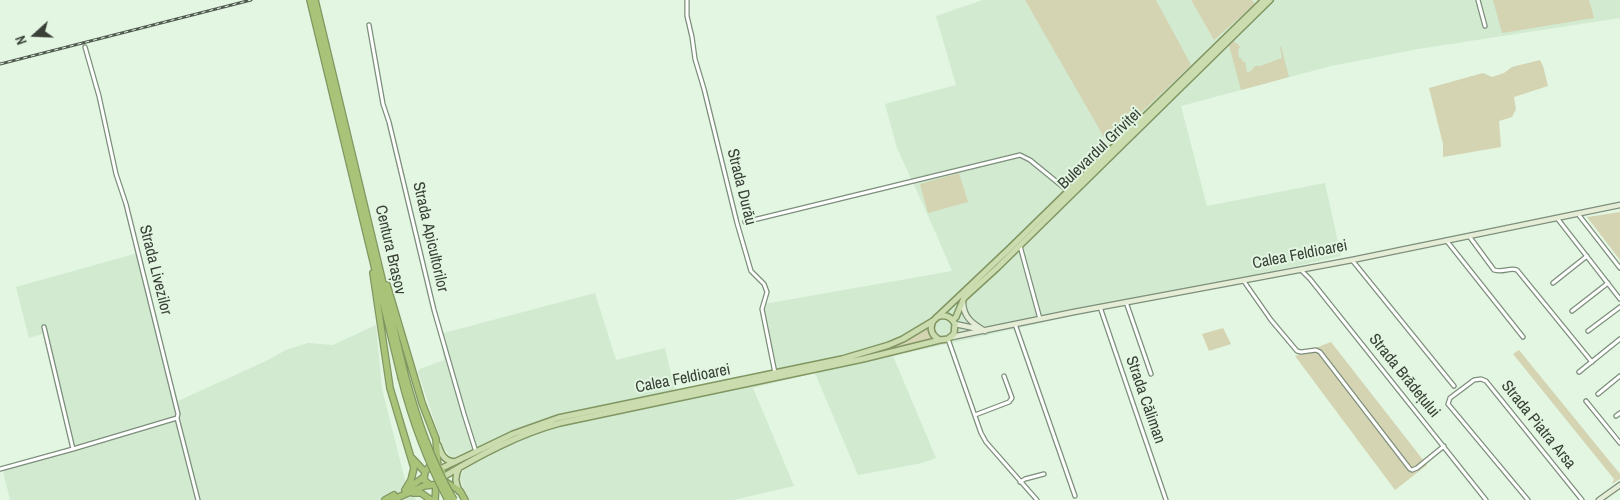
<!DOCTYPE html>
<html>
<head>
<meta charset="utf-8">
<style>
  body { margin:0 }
  #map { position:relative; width:1620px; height:500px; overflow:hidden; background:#e2f6e1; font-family:"Archivo Narrow",sans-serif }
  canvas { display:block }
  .north { position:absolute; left:10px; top:10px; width:50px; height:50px; -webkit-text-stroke:4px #e2f6e1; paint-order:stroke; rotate:250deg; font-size:14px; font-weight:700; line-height:20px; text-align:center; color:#384037 }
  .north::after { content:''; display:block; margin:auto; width:18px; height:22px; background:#384037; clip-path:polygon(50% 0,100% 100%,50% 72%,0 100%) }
</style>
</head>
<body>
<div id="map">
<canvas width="1620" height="500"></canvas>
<div class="north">N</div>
</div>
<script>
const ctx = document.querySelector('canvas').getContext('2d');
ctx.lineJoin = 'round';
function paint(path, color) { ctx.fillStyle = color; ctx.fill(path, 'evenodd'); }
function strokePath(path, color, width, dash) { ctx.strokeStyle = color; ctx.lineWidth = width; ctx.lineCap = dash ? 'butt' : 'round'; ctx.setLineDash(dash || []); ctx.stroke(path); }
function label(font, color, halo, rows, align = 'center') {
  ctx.font = font + ' "Archivo Narrow",sans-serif'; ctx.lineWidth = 4; ctx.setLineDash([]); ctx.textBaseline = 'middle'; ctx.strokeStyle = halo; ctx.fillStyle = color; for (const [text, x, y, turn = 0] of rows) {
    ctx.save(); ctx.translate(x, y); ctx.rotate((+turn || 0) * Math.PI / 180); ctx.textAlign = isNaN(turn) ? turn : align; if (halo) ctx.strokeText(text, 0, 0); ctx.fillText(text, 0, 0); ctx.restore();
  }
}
const built = new Path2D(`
  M983,0h42l14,24 35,-24h117l23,40 40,-36 -2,-4h368v18l-202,31 -87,17 -150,40 26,100 118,-23 16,73 -448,100 43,102 -14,5 -64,12 -43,-102 -62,15 41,98 -61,14h-263l-6,-10 -4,-13 4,-7 -2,-12h-10l-9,-11 -25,-75 2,-3 24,-9 -4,-26 155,-41 21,67 49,-12 10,43 98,-20 -9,-67 188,-33 -22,-51 -33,-72 -12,-44 71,-19 -20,-69z
  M138,253l40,148 88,-40 20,-11 22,-7 25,2 43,-20 6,64 23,91 11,20h-406l-8,-33 70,-17 -27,-117 -16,5 -13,-51z`);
const green = new Path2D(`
  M1025,0h131l35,65 -83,79z
  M1191,0h61l3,4 -41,36z
  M1493,0h96l5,18 -92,15z
  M1233,41l6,4 1,3 -2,1 1,9h2l2,4h2l2,11 5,-3 3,-4h5l22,-8 -2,-11 1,-1 8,31 -48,13 -12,-45 1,-3z
  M1540,60l3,6 5,20 -34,11 2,12 -4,8 -13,4 2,26 -58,10v-13l-14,-56 54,-15 9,4 12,-4 8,-6z
  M959,173l9,29 -40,11 -8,-29z
  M1620,212v48l-33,-43z
  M928,327l2,7 6,5 -47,10 21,-10z
  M1223,328l8,16 -22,7 -7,-17z
  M1331,342l96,123 -32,25 -100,-134z
  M1519,350l101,124v5l-8,5 2,-5 -101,-125z`);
const street = new Path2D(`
  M687,0v16l5,21 3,22 9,30 33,134 14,48 13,13 3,8 -5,17 13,64
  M1478,0l7,26
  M369,25l14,79 6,18 45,188 30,104 12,38
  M85,47l14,49 17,78 10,30 52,210 -1,4 21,82
  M1578,214l42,54
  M1557,218l63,81
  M745,222l275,-67 10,5 38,31
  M1469,236l25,34c9,3 16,-3 23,0l75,92
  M1446,240l77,97
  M1020,246l20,73
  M1352,260l102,126
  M1301,270l9,9 176,221
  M1243,280l28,40 26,31 4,1 15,-2 4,2 90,117 2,1 5,-2 27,-22
  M1553,283l34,-27
  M1126,302l25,72
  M1100,307l66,193
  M1572,311l36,-28
  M1015,324l60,172
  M44,327l29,122
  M1588,331l32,-24
  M948,339l33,94 5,9 51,58
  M1579,372l41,-33
  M1598,394l22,-18
  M1586,401l34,42
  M975,415l34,-13 3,-4 -8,-22
  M1616,416l4,-3
  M0,469l73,-20 104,-31
  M1020,482l5,-3 19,-5
  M1528,500l-80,-96 2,-6 24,-18 7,-1 5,2 96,119`);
const secondary = new Path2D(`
  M963,302c0,15 10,22 22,29
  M955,324l24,5
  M952,337l122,-25 278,-52 268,-55
  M1599,500l21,-15`);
const primary = new Path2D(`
  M953,320l3,-3 8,-19 34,-31 272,-267
  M933,321c-4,8 -1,15 7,19
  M438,445c3,9 6,16 17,17
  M459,468c-5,9 -3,15 0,23
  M440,469l73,-35 45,-16 284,-59 47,-14 14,-6 30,-18 76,-72 255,-249
  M443,477c37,-22 76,-43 117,-54l303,-64 77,-19 8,-1 6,-5 1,-10c-4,-8 -10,-10 -18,-7`);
const highway = new Path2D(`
  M310,0l91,377
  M315,0l90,375
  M373,273l17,115 24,80 -3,12 -6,10
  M387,285l35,118 14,36 2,28
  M412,458l13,14
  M444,481l16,10 5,9
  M407,489l17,-12
  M413,493h8l10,7
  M385,500l9,-5
  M392,500l32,-14 15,-2 4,-7 -1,-6 -4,-4h-9l-4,5 -1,8 6,5
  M435,500l1,-14`);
const rail = new Path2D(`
  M0,64l251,-64`);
const highwayBridge = new Path2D(`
  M405,375c12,44 26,86 49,125
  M401,377c11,43 26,84 47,123`);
const streetNames = [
  ["Bulevardul Griviței",1100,149,-44],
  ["Strada Durău",741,187,76],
  ["Strada Apicultorilor",430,237,77],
  ["Centura Brașov",390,250,77],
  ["Calea Feldioarei",1300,255,-11],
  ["Strada Livezilor",155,270,76],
  ["Strada Brădețului",1404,376,51],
  ["Calea Feldioarei",683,379,-11],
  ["Strada Căliman",1145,400,71],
  ["Strada Piatra Arsa",1538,425,51]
];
paint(built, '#d1ead0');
paint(green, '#d4d3b2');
strokePath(street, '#7d8f7c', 5.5);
strokePath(secondary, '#7d8f7c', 7);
strokePath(primary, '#819662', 8);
strokePath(highway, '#819662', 8);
strokePath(street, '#fff', 3);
strokePath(secondary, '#e5edd7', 4.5);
strokePath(primary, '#cbdcaf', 5);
strokePath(highway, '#a9c479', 5.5);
strokePath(rail, '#525b51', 3);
strokePath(rail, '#e2f6e1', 1, [4]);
strokePath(highwayBridge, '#819662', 8, []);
strokePath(highwayBridge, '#a9c479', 5.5);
label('16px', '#384037', '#e2f6e1', streetNames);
</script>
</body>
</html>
